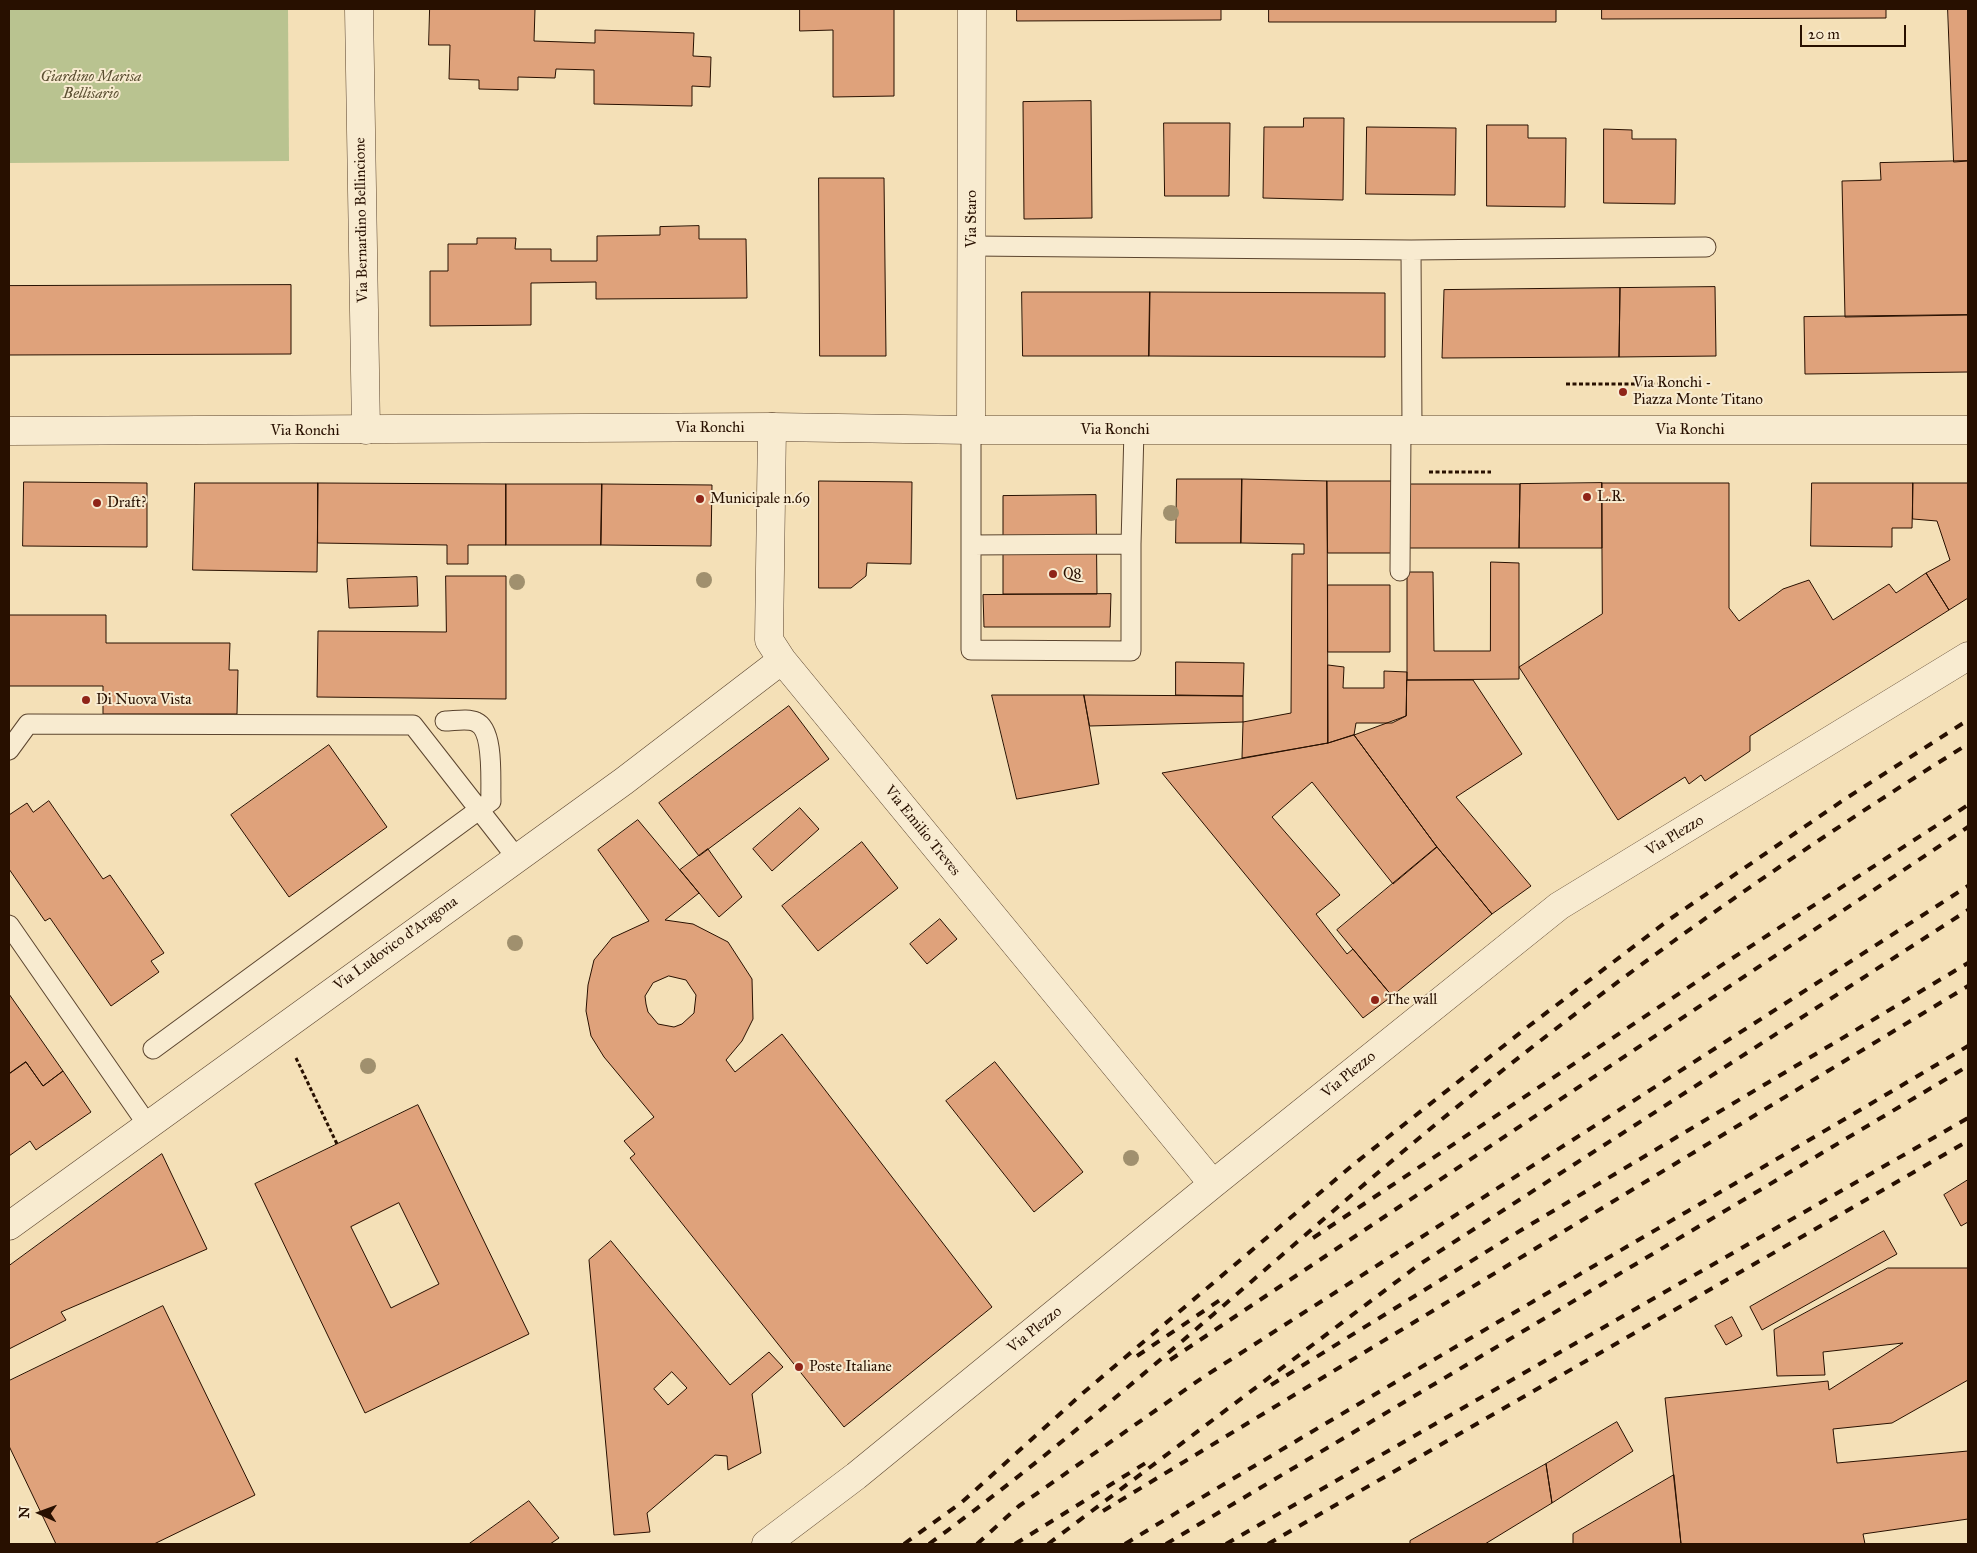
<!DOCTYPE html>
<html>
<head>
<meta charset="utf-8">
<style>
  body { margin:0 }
  #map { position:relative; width:1977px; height:1553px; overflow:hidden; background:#f4e0b7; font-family:"IM FELL Great Primer",serif }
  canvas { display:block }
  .frame { position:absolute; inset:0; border:10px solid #281000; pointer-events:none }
  .north { position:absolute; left:15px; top:1488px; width:50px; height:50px; -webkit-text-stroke:4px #f8ebd0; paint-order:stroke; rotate:272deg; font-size:14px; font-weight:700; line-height:20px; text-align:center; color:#281000 }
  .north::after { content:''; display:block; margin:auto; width:18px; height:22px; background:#281000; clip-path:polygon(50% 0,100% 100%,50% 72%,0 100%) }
  .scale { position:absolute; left:1800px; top:25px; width:106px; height:22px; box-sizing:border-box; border:2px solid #281000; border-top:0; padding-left:6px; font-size:15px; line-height:18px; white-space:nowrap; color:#281000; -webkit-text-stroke:4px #f8ebd0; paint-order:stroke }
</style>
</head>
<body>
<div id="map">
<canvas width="1977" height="1553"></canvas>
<div class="frame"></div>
<div class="north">N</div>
<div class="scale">20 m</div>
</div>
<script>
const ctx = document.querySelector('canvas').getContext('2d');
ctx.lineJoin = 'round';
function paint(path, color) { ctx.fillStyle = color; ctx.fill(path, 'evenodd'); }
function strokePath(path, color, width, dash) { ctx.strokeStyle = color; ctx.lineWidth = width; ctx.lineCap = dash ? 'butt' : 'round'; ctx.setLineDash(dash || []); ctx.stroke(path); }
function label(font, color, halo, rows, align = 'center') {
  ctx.font = font + ' "IM FELL Great Primer",serif'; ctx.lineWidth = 4; ctx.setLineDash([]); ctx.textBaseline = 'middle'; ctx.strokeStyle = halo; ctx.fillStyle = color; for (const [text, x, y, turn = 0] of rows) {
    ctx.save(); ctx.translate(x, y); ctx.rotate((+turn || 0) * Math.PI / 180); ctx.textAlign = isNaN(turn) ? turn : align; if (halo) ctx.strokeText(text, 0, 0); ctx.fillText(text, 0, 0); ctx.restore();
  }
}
const green = new Path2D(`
  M9,9h279l1,152 -280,2z`);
const building = new Path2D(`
  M430,9h105l-1,32 61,2v-13l99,3 -1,23 18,1 -1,30 -18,-1v20l-98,-2v-34l-38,-1 -1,9 -37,-1v13l-39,-1v-9l-30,-1 1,-34h-21z
  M800,9h94v87l-61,1v-67l-33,1z
  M1017,9h204v11l-204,1z
  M1269,9h287v13h-287z
  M1602,9h284v9l-284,1z
  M1948,9h20v152l-14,1z
  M1091,101l1,117 -68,1 -1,-117z
  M1304,118h40l-1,82 -80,-2 1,-71h39z
  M1164,123h66l-1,73h-64z
  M1487,125h41v13h38l-1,69 -78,-1z
  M1367,127l89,1 -1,67 -89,-1z
  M1604,129l28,1v9h44l-1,65 -71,-1z
  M1968,161v154l-123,2 -3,-136 39,-1 -1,-17z
  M819,178h65l2,178h-66z
  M699,226v13h47l1,59 -151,1v-17l-65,1v42l-101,1v-55h18v-27h29v-6h39l-1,11h36v12h46v-25l63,-1v-8z
  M291,285v69l-282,1v-69z
  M1715,287l1,69 -97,1 1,-69z
  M1620,288l-1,69 -177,1 2,-68z
  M1022,292h128l-1,64h-126z
  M1150,292l235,1v64l-236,-1z
  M1968,315v57l-163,2 -1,-57z
  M1177,479h65l-1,64h-65z
  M1242,479l85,2 1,262 -86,15 1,-36 48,-9 1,-159h12v-10l-63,-1z
  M819,481l93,1 -1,82 -44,-1 -1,13 -15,12h-32z
  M1327,481h65l-1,72h-63z
  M24,482l123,1v64l-124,-1z
  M195,483h123l-1,89 -124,-2z
  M318,483l188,1v61h-38v19h-21v-19l-129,-2z
  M1602,483h127v125l10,13 44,-32 26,-9 24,40 56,-36 7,9 30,-20 23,37 -199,126v15l-45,30 -4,-6 -12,9 -4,-7 -67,43 -99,-153 83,-53z
  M1602,483v65h-83l1,-64z
  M1812,483h101l-1,45h-20v19l-81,-1z
  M1913,483h55v115l-19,12 -23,-37 24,-13 -13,-39 -24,-2z
  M506,484h96l-1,61h-95z
  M602,484l110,1 -1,61 -110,-1z
  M1407,484h113l-1,64h-112z
  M1096,495l1,99h-94v-98z
  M1491,562l28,1v116l-112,1v-108h26l1,79h56z
  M446,576h60v123l-189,-2 1,-66 128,1z
  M417,577l1,29 -69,2 -2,-29z
  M1328,585h62v67h-62z
  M1111,594l-1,33h-126l-1,-32z
  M9,615h97v28h124l-1,27h9l-1,44h-134v-28h-94z
  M1176,662l68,1 -1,33 -67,-1z
  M1328,665l16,2 -1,21h41v-17l23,1 -1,44 -14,7h-36l-2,12 -26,8z
  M1407,680h66l49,74 -66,43 75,89 -39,28 -55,-67 -83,-112 52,-19z
  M992,695h92l15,89 -82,15z
  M1084,695l159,1v26l-153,4z
  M789,706l40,53 -130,97 -40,-53z
  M1354,735l83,112 -44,37 -81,-102 -40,35 68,78 -24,19 31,40 6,-5 39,47 -29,22 -201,-245 166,-30z
  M329,745l58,82 -98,70 -58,-82z
  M49,801l54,78 7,-4 54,78 -13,8 8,11 -48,34 -61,-88 -5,3 -36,-52v-54l18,-12 6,9z
  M800,808l19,21 -47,42 -19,-22z
  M638,820l61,73 -34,27 28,4 35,18 24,37 1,40 -11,22 -16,19 9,12 47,-38 210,273 -148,120 -214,-269 5,-4 -11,-13 30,-24 -50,-60 -13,-21 -5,-25 2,-26 6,-25 18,-22 37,-17 -51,-71zM669,976l17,4 10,15 -2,18 -12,11 -8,3 -16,-3 -10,-12 -2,-8 -1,-8 8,-13z
  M862,842l36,46 -80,63 -36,-45z
  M1437,847l55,67 -100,82 -55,-66z
  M708,849l34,48 -23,20 -39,-47z
  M940,919l17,20 -30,25 -17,-20z
  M9,994l54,77 -20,15 -17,-24 -17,12z
  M26,1062l17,24 20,-15 28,41 -55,38 -6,-9 -21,15v-82z
  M995,1062l88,110 -49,40 -88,-111z
  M418,1105l111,229 -164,79 -110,-229zM399,1203l40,81 -48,24 -40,-81z
  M162,1154l45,95 -146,63 5,8 -57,29v-83z
  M1968,1180v42l-7,4 -17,-31z
  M1884,1231l13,23 -135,76 -12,-23z
  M611,1241l119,144 39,-33 14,15 -31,27 9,59 -33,17 -1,-14 -12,-1 -68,58 3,19 -36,3 -25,-275zM672,1372l15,16 -19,17 -14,-16z
  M1888,1268h80v112l-76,43 -59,6 4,34 131,-12v68l-105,15 2,10h-184l-16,-146 163,-17 1,9 74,-47 -80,9 2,23 -48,1 -3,-46z
  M163,1306l92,189 -101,49h-98l-47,-98v-65z
  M1732,1317l10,19 -16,9 -11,-19z
  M1617,1422l16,29 -81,52 -6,-39z
  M1546,1464l6,39 -67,41h-75v-3z
  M1674,1475l7,69h-108v-10z
  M529,1501l30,37 -9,6h-81z`);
const path = new Path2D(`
  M1566,384h101
  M1429,472h62
  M296,1058l41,86`);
const service = new Path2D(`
  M972,246l439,4 295,-3
  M1411,250l1,180
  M971,430v115l160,-1 3,-114
  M971,545v105l160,1v-107
  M1400,571l1,-141
  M9,750l19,-26 385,1 103,132
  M9,925l138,199
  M153,1049l338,-248c-1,-18 4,-71 -15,-79 -8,-4 -22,-1 -31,-1`);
const minor = new Path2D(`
  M359,9l7,421
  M772,427l-3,213 13,20 431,524
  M971,430l1,-421
  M9,1226l615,-445 158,-121
  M766,1544l90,-68 357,-292 346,-278 409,-250`);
const tertiary = new Path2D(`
  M9,431l763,-4 199,3h997`);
const rail = new Path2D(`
  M1313,1238l412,-275 243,-158
  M1137,1356l89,-60
  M1170,1360l798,-533
  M1271,1385l252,-156 445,-266
  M1103,1511l865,-525
  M904,1544l57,-41 122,-110 271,-229 171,-135 145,-110 175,-120 123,-79
  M929,1544c169,-123 323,-266 483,-400 176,-147 362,-279 556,-400
  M977,1544l42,-38 183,-128 766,-492
  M1015,1544l137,-85
  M1048,1544l372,-280 548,-354
  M1125,1544c279,-170 563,-331 843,-498
  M1166,1544l802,-478
  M1226,1544l742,-426
  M1268,1544l700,-403`);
const trees = [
  [1171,513],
  [704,580],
  [517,582],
  [515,943],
  [368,1066],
  [1131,1158]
];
const markers = [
  [1623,392,5,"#8f2418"],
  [1587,497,5,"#8f2418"],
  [700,499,5,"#8f2418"],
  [97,503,5,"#8f2418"],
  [1053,574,5,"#8f2418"],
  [86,700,5,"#8f2418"],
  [1375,1000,5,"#8f2418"],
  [799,1367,5,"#8f2418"]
];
const parkNames = [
  ["Giardino Marisa",91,77],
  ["Bellisario",91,94]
];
const streetNames = [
  ["Via Staro",972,219,-90],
  ["Via Bernardino Bellincione",362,220,-91],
  ["Via Ronchi",710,428],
  ["Via Ronchi",1115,430],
  ["Via Ronchi",1690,430],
  ["Via Ronchi",305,431],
  ["Via Emilio Treves",922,831,51],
  ["Via Plezzo",1675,836,-31],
  ["Via Ludovico d'Aragona",396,944,-36],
  ["Via Plezzo",1349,1075,-39],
  ["Via Plezzo",1035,1330,-39]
];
const poiNames = [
  ["Via Ronchi -",1633,383],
  ["Piazza Monte Titano",1633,400],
  ["L.R.",1597,497],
  ["Municipale n.69",710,499],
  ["Draft?",107,503],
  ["Q8",1063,574],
  ["Di Nuova Vista",96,700],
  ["The wall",1385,1000],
  ["Poste Italiane",809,1367]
];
paint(green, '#b9c390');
paint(building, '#dfa27b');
strokePath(building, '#281000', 1);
strokePath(service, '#5b442e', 21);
strokePath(minor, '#5b442e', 29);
strokePath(tertiary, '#5b442e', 29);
strokePath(path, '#281000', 3, [4, 2.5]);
strokePath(service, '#f8ebd0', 19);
strokePath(minor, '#f8ebd0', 28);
strokePath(tertiary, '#f8ebd0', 28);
strokePath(rail, '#281000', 4, [9, 9]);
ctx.fillStyle = '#a0906e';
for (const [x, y] of trees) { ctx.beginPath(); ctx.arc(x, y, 8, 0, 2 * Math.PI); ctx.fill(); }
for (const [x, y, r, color] of markers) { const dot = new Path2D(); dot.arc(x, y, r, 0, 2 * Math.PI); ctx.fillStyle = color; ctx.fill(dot); strokePath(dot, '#f8ebd0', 2); }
label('italic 15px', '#5b4f32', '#f8ebd0', parkNames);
label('15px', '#281000', '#f8ebd0', streetNames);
label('15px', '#281000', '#f8ebd0', poiNames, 'left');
</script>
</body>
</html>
